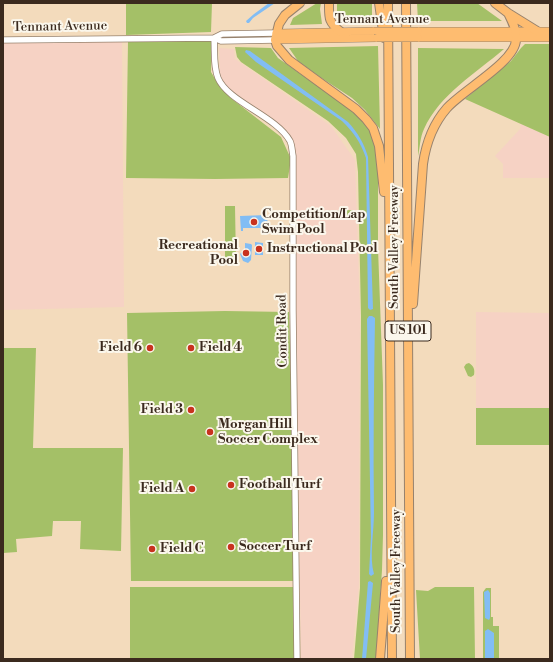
<!DOCTYPE html>
<html>
<head>
<meta charset="utf-8">
<style>
  body { margin:0 }
  #map { position:relative; width:553px; height:662px; overflow:hidden; background:#f3dbbc; font-family:"Libre Bodoni",serif }
  canvas { display:block }
  .frame { position:absolute; inset:0; border:4px solid #3b2a1e; pointer-events:none }
</style>
</head>
<body>
<div id="map">
<canvas width="553" height="662"></canvas>
<div class="frame"></div>
</div>
<script>
const ctx = document.querySelector('canvas').getContext('2d');
ctx.lineJoin = 'round';
function paint(path, color) { ctx.fillStyle = color; ctx.fill(path, 'evenodd'); }
function strokePath(path, color, width, dash) { ctx.strokeStyle = color; ctx.lineWidth = width; ctx.lineCap = dash ? 'butt' : 'round'; ctx.setLineDash(dash || []); ctx.stroke(path); }
function label(font, color, halo, rows, align = 'center') {
  ctx.font = font + ' "Libre Bodoni",serif'; ctx.lineWidth = 4; ctx.setLineDash([]); ctx.textBaseline = 'middle'; ctx.strokeStyle = halo; ctx.fillStyle = color; for (const [text, x, y, turn = 0] of rows) {
    ctx.save(); ctx.translate(x, y); ctx.rotate((+turn || 0) * Math.PI / 180); ctx.textAlign = isNaN(turn) ? turn : align; if (halo) ctx.strokeText(text, 0, 0); ctx.fillText(text, 0, 0); ctx.restore();
  }
}
const built = new Path2D(`
  M122,38l2,269 -121,3v-270z
  M219,48l15,1 1,10 96,67 24,34 5,151 -1,273 -7,75h-51l-8,-503 -10,-23 -58,-45 -5,-11z
  M521,124l29,13v41h-47v-14l-8,-8 25,-27z
  M476,312l74,1v132h-74z`);
const green = new Path2D(`
  M126,3h86l-1,29 -85,3z
  M317,3h4l-1,6 2,15 -32,1 3,-7z
  M337,3h35v17l-35,-2z
  M417,3h60l25,18h-84z
  M212,40l-1,32 9,15 12,12 49,38 10,22 -3,19 -73,1 -89,-1 2,-137z
  M525,44h25v93l-85,-38 46,-38 10,-13z
  M378,46l2,83 -15,-19 -13,-12 -32,-21 -22,-16 -9,-13z
  M235,47l36,1 7,10 76,54 12,12 8,15 4,17v92l5,137v150l-1,35 -6,89h-22l6,-71 1,-272 -3,-144 -2,-18 -10,-16 -18,-17 -87,-59 -4,-5z
  M418,48l86,1c-28,24 -64,45 -80,80 -4,8 -4,19 -6,27z
  M225,206h10l1,56 -11,-1z
  M353,210c-6,13 -18,6 -28,8v-7z
  M225,311l64,1 8,269h-166l-4,-268z
  M3,348h33l-3,100h90l-2,103 -41,-2 1,-28h-28l-1,15 -36,3 1,13 -14,1z
  M469,363c5,3 6,7 5,12l-3,2 -3,-1 -4,-9 2,-3z
  M476,408h74v37h-74z
  M130,587h165l1,72h-166z
  M435,587h39l1,72h-55l-4,-69 12,1z
  M486,588h5v29h2v9h6v33h-16v-67z`);
const water = new Path2D(`
  M269,3h6l-22,15 -4,5h-2l-1,-2 8,-7z
  M246,50l4,1 98,71c10,11 16,21 20,35l5,152 -3,1 -2,-2 -2,-150c-6,-17 -12,-25 -24,-37l-86,-59 -11,-10z
  M267,215l1,13h-25v3h-2l-1,-15z
  M255,242l8,1v12h-8z
  M245,243l6,1 1,1 -1,15 -3,3 -5,-2 -3,-7 3,-3h5v-2h-3z
  M369,316h3l3,2c-1,65 -2,130 -1,195 0,19 -5,44 0,61l-3,2 -2,-2 2,-37 -4,-218z
  M370,581l3,2 -7,76h-4l6,-77z
  M488,590l2,3v25l-1,2 -4,-2 -1,-26z
  M488,629l6,4v26h-9v-28z`);
const minor = new Path2D(`
  M214,38c1,13 -1,28 4,40 10,24 58,38 72,63 2,4 2,10 3,15v154l4,349
  M214,38l8,-4 54,-1
  M3,40l211,-2 7,3 54,-1`);
const major = new Path2D(`
  M418,31h132
  M276,33l98,-2
  M418,38h132
  M275,40l102,-2`);
const highway = new Path2D(`
  M300,3l-15,12 -6,9 -4,16 2,6 12,14 67,49 10,10 7,9 6,18 5,46
  M329,3c0,15 -1,19 12,29
  M379,3l5,35
  M388,3l4,656
  M406,3l4,656
  M495,3l13,10 29,18
  M413,304l10,-140c3,-21 10,-40 24,-56 16,-18 68,-46 69,-68 1,-10 -4,-19 -8,-27
  M380,659l6,-78`);
const majorBridge = new Path2D(`
  M374,31h44
  M377,38h41`);
const markers = [
  [254,222,4,"#c8321e"],
  [259,249,4,"#c8321e"],
  [246,253,4,"#c8321e"],
  [150,348,4,"#c8321e"],
  [191,348,4,"#c8321e"],
  [191,410,4,"#c8321e"],
  [210,432,4,"#c8321e"],
  [231,485,4,"#c8321e"],
  [192,489,4,"#c8321e"],
  [231,547,4,"#c8321e"],
  [152,549,4,"#c8321e"]
];
const shields = [
  [408,331,46]
];
const shieldNames = [
  ["US 101",408,331]
];
const streetNames = [
  ["Tennant Avenue",382,20],
  ["Tennant Avenue",60,27,-1],
  ["South Valley Freeway",395,247,-90],
  ["Condit Road",283,331,-91],
  ["South Valley Freeway",397,571,-90]
];
const poiNames = [
  ["Competition/Lap",262,215],
  ["Swim Pool",262,230],
  ["Recreational",238,246,"right"],
  ["Pool",238,261,"right"],
  ["Instructional Pool",267,249],
  ["Field 6",142,348,"right"],
  ["Field 4",199,348],
  ["Field 3",183,410,"right"],
  ["Morgan Hill",218,425],
  ["Soccer Complex",218,440],
  ["Football Turf",239,485],
  ["Field A",184,489,"right"],
  ["Soccer Turf",239,547],
  ["Field C",160,549]
];
paint(built, '#f6d2c4');
paint(green, '#a4c067');
paint(water, '#82bdf4');
strokePath(minor, '#97826d', 7);
strokePath(major, '#97826d', 8);
strokePath(highway, '#97826d', 10);
strokePath(minor, '#fff', 5.5);
strokePath(major, '#febc70', 7);
strokePath(highway, '#febc70', 8);
strokePath(majorBridge, '#97826d', 8, []);
strokePath(majorBridge, '#febc70', 7);
for (const [x, y, r, color] of markers) { const dot = new Path2D(); dot.arc(x, y, r, 0, 2 * Math.PI); ctx.fillStyle = color; ctx.fill(dot); strokePath(dot, '#fbf7ec', 1.5); }
for (const [x, y, w] of shields) { const box = new Path2D(); box.roundRect(x - w / 2, y - 10, w, 20, 3); ctx.fillStyle = '#fbf7ec'; ctx.fill(box); strokePath(box, '#3b2a1e', 1); }
label('bold 12px', '#3b2a1e', null, shieldNames);
label('13px', '#3b2a1e', '#fbf7ec', streetNames);
label('bold 13px', '#3b2a1e', '#fbf7ec', poiNames, 'left');
</script>
</body>
</html>
